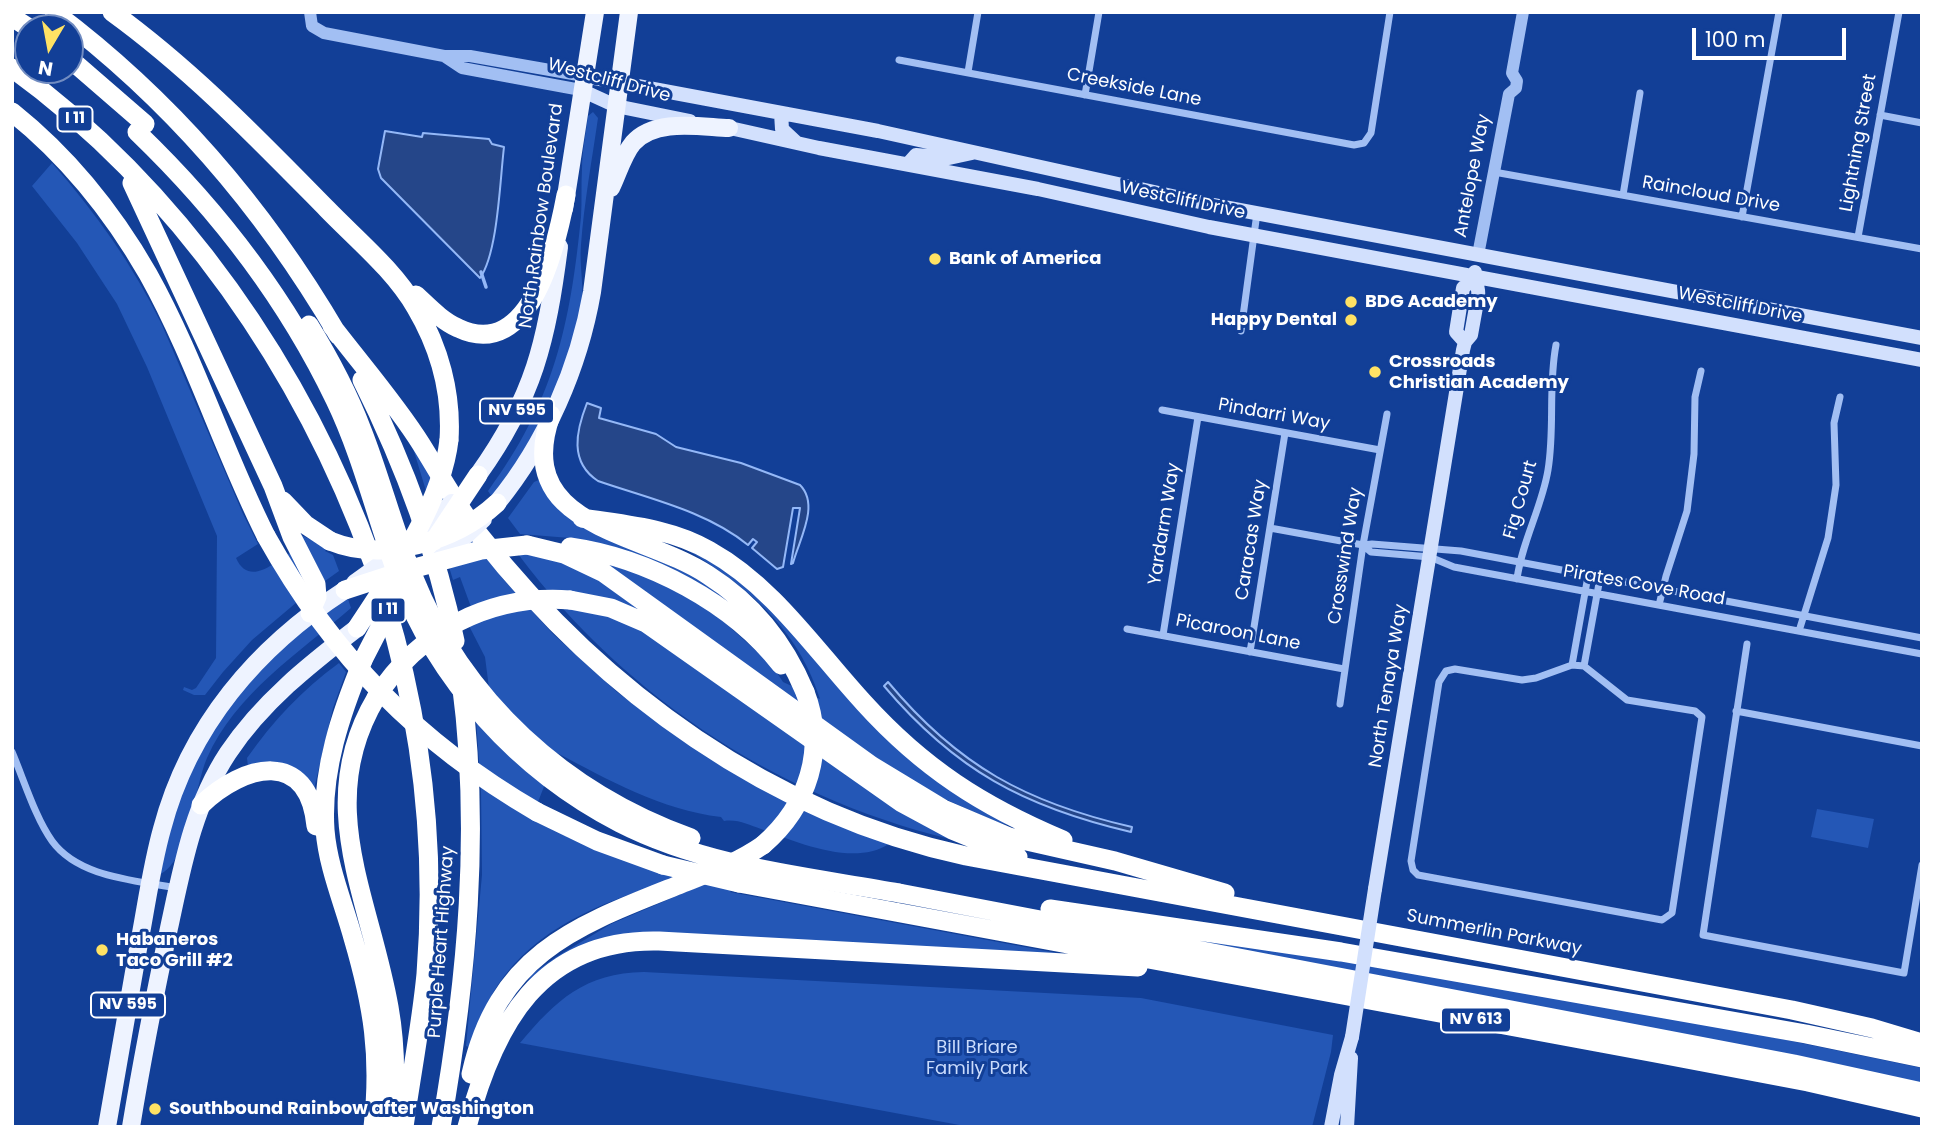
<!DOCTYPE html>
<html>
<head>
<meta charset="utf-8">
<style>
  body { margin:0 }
  #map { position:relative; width:1934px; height:1139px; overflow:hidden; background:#123f97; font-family:Poppins,sans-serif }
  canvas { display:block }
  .frame { position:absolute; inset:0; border:14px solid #fff; pointer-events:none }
  .north { position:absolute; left:14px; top:14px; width:70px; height:70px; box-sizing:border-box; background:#123f97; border:2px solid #718cc1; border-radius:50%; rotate:190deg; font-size:19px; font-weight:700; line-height:28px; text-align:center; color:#fff }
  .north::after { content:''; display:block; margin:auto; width:24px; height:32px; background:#ffe264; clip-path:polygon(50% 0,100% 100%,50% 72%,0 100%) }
  .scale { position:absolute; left:1692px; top:28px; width:154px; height:32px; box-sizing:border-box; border:4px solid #fff; border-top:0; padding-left:9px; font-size:21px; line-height:24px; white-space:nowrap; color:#fff; -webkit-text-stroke:5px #123f97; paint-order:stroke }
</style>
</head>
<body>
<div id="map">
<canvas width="1934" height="1139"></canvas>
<div class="frame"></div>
<div class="north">N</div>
<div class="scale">100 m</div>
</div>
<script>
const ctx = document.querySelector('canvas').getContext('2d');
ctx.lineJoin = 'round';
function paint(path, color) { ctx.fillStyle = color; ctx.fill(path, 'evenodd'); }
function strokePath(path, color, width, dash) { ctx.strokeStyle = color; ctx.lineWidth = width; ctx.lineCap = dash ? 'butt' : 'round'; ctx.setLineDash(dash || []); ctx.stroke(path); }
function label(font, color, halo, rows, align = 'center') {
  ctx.font = font + ' Poppins,sans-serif'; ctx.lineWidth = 6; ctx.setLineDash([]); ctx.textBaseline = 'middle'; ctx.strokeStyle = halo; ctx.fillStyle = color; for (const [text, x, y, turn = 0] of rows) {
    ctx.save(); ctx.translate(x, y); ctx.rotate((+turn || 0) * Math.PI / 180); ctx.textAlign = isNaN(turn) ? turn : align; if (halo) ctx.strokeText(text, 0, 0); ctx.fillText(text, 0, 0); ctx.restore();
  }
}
const green = new Path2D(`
  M593,112l5,6c-6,42 -14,85 -17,127 -2,22 4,43 0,65 -11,68 -49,132 -89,187l-4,-6c66,-90 82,-165 93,-274 1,-16 0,-32 1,-48 0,-18 4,-36 6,-53z
  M52,163c44,50 81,102 110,162l81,189 15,30 -22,14c13,29 38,5 55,-6l15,29 -9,21 -45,38 -29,32 -18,23h-11l-11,-5 1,-3 8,3 4,-2 20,-30 1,-122 -70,-169 -30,-63 -40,-61 -45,-57z
  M413,448l90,131 50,55 64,58 66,49 128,72 78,31c-36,23 -92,-2 -128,-15 -12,-4 -23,-10 -37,-8l-3,-4c-60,-7 -112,-37 -164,-64l-19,49 67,34 66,23 4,20c-64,21 -128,42 -170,96 -17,21 -26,48 -36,72l-3,-1 16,-171 -1,-85 -5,-72 13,-30 -4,-31 -18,-35 4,-15 -11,-30 -7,3z
  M541,479c13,21 23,38 45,50l112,49 41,32 -169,-72 -50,-4 -12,-16 26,-36z
  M301,535l26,12 -2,4 8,4 6,16 -14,10z
  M670,540l72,39 85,91 185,156 -15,-4 -50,-22 -33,-17 -52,-34 -259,-186 56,17 55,33 58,52 11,17 37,17c-24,-78 -84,-121 -150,-159z
  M518,554l25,2 43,14 381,273c-180,-40 -338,-141 -449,-289z
  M348,599l3,9c-51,44 -116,86 -144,150 -13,30 -18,104 -48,117 14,-110 91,-224 189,-276z
  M339,663l7,9 -13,36 -19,81 -66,-22 -1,-9c26,-37 55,-68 92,-95z
  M1817,809l57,10 -6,29 -57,-11z
  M745,876l-15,16 359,67 -436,-24 -129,53 8,-14 24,-17 55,-33 89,-38z
  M1126,930l222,29 385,70 189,39v16z
  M644,972l497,26 192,37 -2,17 -19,75h-342l-450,-84c36,-43 65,-70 124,-71z`);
const water = new Path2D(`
  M385,131l37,6 1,-4 66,6 3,5 12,3c-4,32 -6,106 -24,131l-99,-100 -3,-9z
  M587,403l14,5 -2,10 57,16 20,13 65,16 59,22c20,20 -1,55 -7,78l-2,1 9,-56h-7l-10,59 -6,2 -25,-21 5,-6 -4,-3 -5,6c-41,-34 -101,-47 -150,-64 -29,-19 -22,-50 -11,-78z
  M888,682c70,84 139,121 244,145l-1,5c-107,-25 -176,-62 -247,-146z`);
const stream = new Path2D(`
  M481,272l5,15`);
const minor = new Path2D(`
  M899,60l455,85 10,-2 7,-10 19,-121
  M968,72l10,-60
  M1085,95l14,-83
  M1880,115l42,8
  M1494,172l428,77
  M1623,195l17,-102
  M1742,217l37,-205
  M1858,237l41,-225
  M1241,331l16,-118
  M1162,410l218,40
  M1270,528l93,17 9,-1 89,7 461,87
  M1363,545l8,7 59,5 24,10 468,87
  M1517,579c5,-38 25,-72 31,-109 7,-42 0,-84 8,-125
  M1659,605l7,-29 21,-65 7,-57 1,-57 6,-26
  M1127,629l217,40
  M1799,631l29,-93 8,-53 -2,-62 6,-26
  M1163,635l35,-218
  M1747,644l-44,291 201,38 18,-108
  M1250,652l35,-219
  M1572,665l12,1 43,34 68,11 7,6 -30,196 -10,7 -244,-45 -5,-5 -2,-9 28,-179 7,-11 9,-2 67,11 14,-2z
  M1572,665l16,-89
  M1584,666l16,-88
  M1340,704l23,-159 24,-131
  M1736,711l186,35
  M12,752c12,28 23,65 40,89 27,37 84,39 124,47`);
const tertiary = new Path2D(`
  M310,12l2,14 12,7 120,23h26l114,20
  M444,56l18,12 119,22
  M1478,255l31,-161 7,-6 1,-7 -5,-8 11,-61`);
const secondary = new Path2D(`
  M584,76l294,55 335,74 709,133
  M581,90l35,16 74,15
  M781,113l1,16 15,14
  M721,126l98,22 219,41 171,38 713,133
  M908,164l8,-9 33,3 23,-5
  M1465,342l-9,-10 7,-44 11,-11
  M1375,889l88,-539 2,-8 6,-7 7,-39c2,-9 -5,-15 -3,-24
  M1331,1127l10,-52 11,-38
  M1347,1127l4,-69`);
const primary = new Path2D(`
  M611,188c7,-14 12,-33 22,-45 22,-25 67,-16 96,-15
  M564,209l31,-197
  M478,475c56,-78 69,-135 81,-228
  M497,503c49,-60 82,-136 95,-211l37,-280
  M107,1127c10,-60 21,-119 31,-178 8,-40 13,-81 24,-120 27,-103 95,-182 183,-239
  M131,1127c11,-67 24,-133 38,-199 13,-60 24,-122 59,-175 34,-51 81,-88 129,-125`);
const motorway = new Path2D(`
  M54,12c116,87 211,198 284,323
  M112,12c80,58 147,128 215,197 30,31 67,61 89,99 23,39 36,85 33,132
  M12,17l17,11
  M70,59l75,65
  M12,68c167,121 292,303 361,495
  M12,112c55,44 101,101 136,162 47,84 75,177 118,262
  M132,183l141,303 19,51 24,47 1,13 -7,16
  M416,295c13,12 26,26 42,33 73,35 99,-85 108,-133
  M332,326c29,38 64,78 89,118 20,32 37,64 60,93 122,155 290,277 485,319l826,154 80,18 50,15
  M362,380c42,84 74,169 93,261
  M551,415c-40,113 91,116 157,160 44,28 77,69 97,117
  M283,501l23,24 24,16
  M582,518c44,7 89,10 128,33 63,35 106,100 154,152 59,65 118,103 199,137
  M527,545l37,9 40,19 268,193 71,43 66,28 106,24 110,32
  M570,547c78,11 163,56 211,118
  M570,600l41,8 35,15 256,180 50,27 66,27
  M385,602c37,121 51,246 41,372 -5,52 -15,102 -22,153
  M363,660c-22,53 -42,111 -38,170 3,37 18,72 28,108 20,68 28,118 20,189
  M376,698c-63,106 -6,200 13,309 7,39 7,77 3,116
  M201,805c43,-41 107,-57 115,21
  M537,812l60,29 66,24
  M739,883l916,170 153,29 114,26
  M899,893l895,171 128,28
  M1050,909l291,43 465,82 116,24
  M471,1074c27,-122 107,-149 210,-190 30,-12 56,-21 82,-39
  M441,1127c26,-148 40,-297 20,-446
  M467,1127c27,-102 73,-189 192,-186l479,26`);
const secondaryBridge = new Path2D(`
  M1352,1037l23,-148`);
const primaryBridge = new Path2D(`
  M437,562l46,-43
  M355,583l53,-38 44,-42`);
const motorwayBridge = new Path2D(`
  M137,132c80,77 150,168 198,268 27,56 41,117 62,174 40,107 122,197 223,249 86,44 185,53 279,70
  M309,325c21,34 39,68 53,105 19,48 31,98 51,146 50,125 152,217 278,262
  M266,536c67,120 152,207 271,276
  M330,541c53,22 126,0 167,-38
  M434,541l44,-66
  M415,568l66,-18 46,-5
  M345,590l46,-15
  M357,628c35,-53 85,-125 92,-188
  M363,660l33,-64
  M376,698c42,-67 115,-104 194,-98
  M763,845c45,-39 64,-96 42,-153
  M663,865l76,18`);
const markers = [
  [935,259,7,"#ffe264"],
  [1351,302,7,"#ffe264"],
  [1351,320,7,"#ffe264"],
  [1375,372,7,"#ffe264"],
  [102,950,7,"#ffe264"],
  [155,1109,7,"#ffe264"]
];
const shields = [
  [75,119,35],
  [517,411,74],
  [388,610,35],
  [128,1005,74],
  [1476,1020,70]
];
const shieldNames = [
  ["I 11",75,119],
  ["NV 595",517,411],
  ["I 11",388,610],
  ["NV 595",128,1005],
  ["NV 613",1476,1020]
];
const streetNames = [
  ["Westcliff Drive",609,81,15],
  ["Creekside Lane",1134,88,11],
  ["Lightning Street",1859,143,-80],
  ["Antelope Way",1473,176,-79],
  ["Raincloud Drive",1711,195,10],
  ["Westcliff Drive",1183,201,12],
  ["North Rainbow Boulevard",542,216,-82],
  ["Westcliff Drive",1740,306,11],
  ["Pindarri Way",1274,415,10],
  ["Fig Court",1521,500,-74],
  ["Yardarm Way",1165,524,-81],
  ["Caracas Way",1252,540,-81],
  ["Crosswind Way",1346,556,-81],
  ["Pirates Cove Road",1644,586,10],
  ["Picaroon Lane",1238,633,11],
  ["North Tenaya Way",1389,686,-81],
  ["Summerlin Parkway",1494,933,11],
  ["Purple Heart Highway",442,942,-86]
];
const poiNames = [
  ["Bank of America",949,259],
  ["BDG Academy",1365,302],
  ["Happy Dental",1337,320,"right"],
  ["Crossroads",1389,362],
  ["Christian Academy",1389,383],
  ["Habaneros",116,940],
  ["Taco Grill #2",116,961],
  ["Southbound Rainbow after Washington",169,1109]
];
const parkNames = [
  ["Bill Briare",977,1048],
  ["Family Park",977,1069]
];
paint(green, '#2457b6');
paint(water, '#254689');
strokePath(water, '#94b8f7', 2);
strokePath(stream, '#94b8f7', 3.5);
strokePath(minor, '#a2bff3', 7);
strokePath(tertiary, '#a2bff3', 12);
strokePath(secondary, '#d2e0fd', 14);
strokePath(primary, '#eef3ff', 18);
strokePath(motorway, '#fff', 19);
strokePath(secondaryBridge, '#d2e0fd', 14);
strokePath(primaryBridge, '#eef3ff', 18);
strokePath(motorwayBridge, '#fff', 19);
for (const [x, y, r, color] of markers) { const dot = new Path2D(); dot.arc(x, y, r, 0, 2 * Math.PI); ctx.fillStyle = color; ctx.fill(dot); strokePath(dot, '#123f97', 2.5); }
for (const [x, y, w] of shields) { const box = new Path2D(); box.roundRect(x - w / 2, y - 12.5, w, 25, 5); ctx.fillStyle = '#123f97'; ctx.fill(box); strokePath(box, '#fff', 2); }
label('bold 16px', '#fff', null, shieldNames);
label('18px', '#fff', '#123f97', streetNames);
label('bold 18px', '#fff', '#123f97', poiNames, 'left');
label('18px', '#cadcfd', '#123f97', parkNames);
</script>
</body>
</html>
